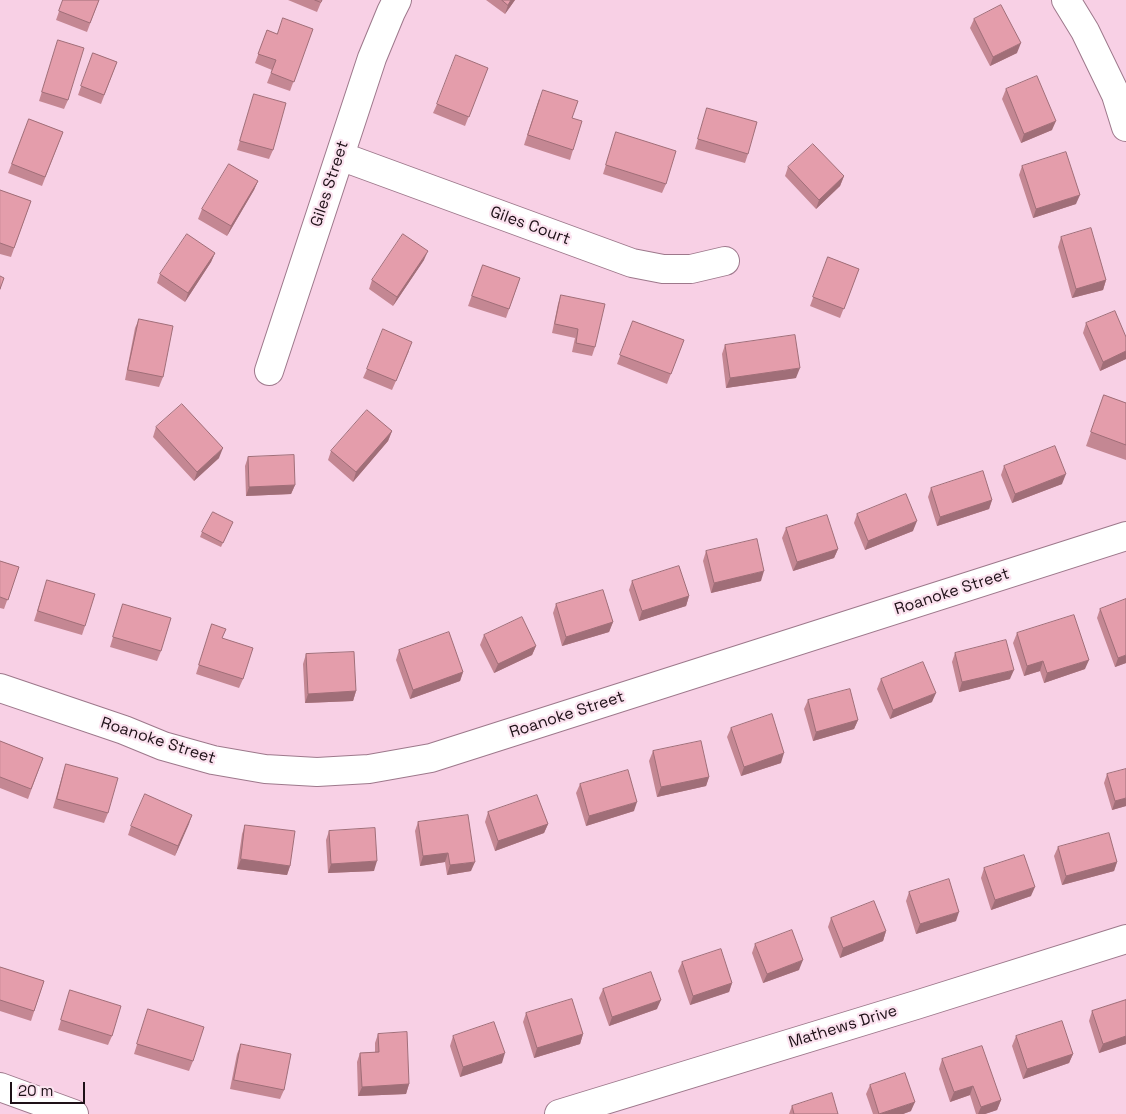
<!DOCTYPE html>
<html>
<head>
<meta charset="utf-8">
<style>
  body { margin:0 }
  #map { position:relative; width:1126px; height:1114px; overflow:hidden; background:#f8d0e5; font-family:"Space Grotesk",sans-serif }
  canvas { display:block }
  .scale { position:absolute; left:10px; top:1082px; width:75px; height:22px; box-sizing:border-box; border:2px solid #1e1017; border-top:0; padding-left:6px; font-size:15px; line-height:18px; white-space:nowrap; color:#1e1017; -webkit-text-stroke:4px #fbe2ef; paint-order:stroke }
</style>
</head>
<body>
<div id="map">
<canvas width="1126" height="1114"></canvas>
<div class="scale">20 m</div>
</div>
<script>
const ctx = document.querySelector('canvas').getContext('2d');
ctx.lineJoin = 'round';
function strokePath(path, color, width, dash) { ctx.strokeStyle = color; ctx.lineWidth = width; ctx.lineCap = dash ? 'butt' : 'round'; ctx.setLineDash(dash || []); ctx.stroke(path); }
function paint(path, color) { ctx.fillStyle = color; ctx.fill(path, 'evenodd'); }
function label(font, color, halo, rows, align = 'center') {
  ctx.font = font + ' "Space Grotesk",sans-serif'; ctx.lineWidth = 4.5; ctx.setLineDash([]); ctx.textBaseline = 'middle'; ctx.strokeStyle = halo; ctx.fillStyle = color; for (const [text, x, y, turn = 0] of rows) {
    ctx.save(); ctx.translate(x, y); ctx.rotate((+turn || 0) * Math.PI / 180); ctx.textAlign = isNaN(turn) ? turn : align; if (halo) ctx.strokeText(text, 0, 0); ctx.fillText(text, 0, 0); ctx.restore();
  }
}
const minor = new Path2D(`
  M1066,0l19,31 31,64 10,32
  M340,156l292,107 31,6h28l34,-8
  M269,371l103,-313 19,-46 6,-12
  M0,688l124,42 39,16 50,14 52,9 52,3 52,-3 62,-11 695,-222
  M0,1087l74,27
  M559,1114l357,-109 210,-66`);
const wall = new Path2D(`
  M63,0h36l-12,32 -31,-12z
  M288,0h34l-5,12z
  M486,0h29l-10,14z
  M974,19l43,34 -27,13 -20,-38z
  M313,29l-23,62 -23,-8 5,-13 -17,-7 12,-33 10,4z
  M58,40l10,60 -4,9 -25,-8z
  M93,53l24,9 -16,42 -23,-9z
  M488,68l-23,58 -32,-13 4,-9z
  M1006,89l46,41 -31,13 -19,-44z
  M254,94l19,56 -4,9 -32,-9z
  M539,99l33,19 1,32 -3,10 -46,-15z
  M707,108l41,46 -3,9 -50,-14z
  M29,119l34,13 -21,54 -34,-13z
  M616,132l50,52 -4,9 -59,-19z
  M1022,166l54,38 -43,14 -14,-43z
  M788,167l56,9 -4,10 -24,23 -31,-33z
  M258,181l-4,9 -27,46 -29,-17 4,-10z
  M0,190l31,11 -20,56 -11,-3z
  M1061,237l45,43 -3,10 -31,8 -14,-51z
  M215,253l-4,9 -26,40 -28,-19 3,-9z
  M828,257l31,12 -19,49 -30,-12z
  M424,260l-31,46 -24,-17 3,-9z
  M483,265l37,13 -14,40 -38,-12z
  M561,295l34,52 -3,9 -20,-4 3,-14 -23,-5 6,-29z
  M139,319l24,58 -4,10 -34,-7 10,-52z
  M633,321l51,19 -17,44 -50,-20z
  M1086,323l40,14v22l-26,12 -17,-38z
  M725,345l71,33 -70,10 -4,-34z
  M409,351l-17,39 -29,-12 4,-9z
  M1104,395l22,8v57l-40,-14z
  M156,427l63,31 -25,23 -41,-44z
  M392,431l-4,10 -35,41 -25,-22 3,-9z
  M248,457l47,28 -4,9 -45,2 -1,-30z
  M1004,466l58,18 -50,19 -11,-28z
  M931,488l61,12 -3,9 -52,17 -9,-29z
  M857,514l56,17 -48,19 -11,-27z
  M233,522l-12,25 -21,-10 2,-5z
  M786,528l52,21 -4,9 -41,13 -11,-33z
  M706,551l55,30 -50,12 -8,-32z
  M0,561l19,6 -15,42 -4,-1z
  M47,580l38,46 -3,9 -48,-14z
  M632,581l57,15 -3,10 -47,15 -10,-31z
  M123,604l38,47 -4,10 -47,-14z
  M556,604l57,18 -4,10 -47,14 -9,-33z
  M1100,609l26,54 -11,4 -18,-49z
  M212,624l10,14 21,41 -4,9 -43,-14z
  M1017,633l68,36 -41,14 -4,-12 -16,5 -11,-33z
  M484,635l52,11 -4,9 -38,18 -14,-28z
  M399,650l64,22 -3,9 -50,18 -14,-39z
  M955,653l55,26 -51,13 -7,-30z
  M306,654l50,37 -3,10 -48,2 -2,-39z
  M881,679l51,23 -42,17 -13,-30z
  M808,700l50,20 -4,9 -41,12 -9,-32z
  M731,728l50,35 -40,13 -14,-39z
  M0,741l43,17 -15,41 -28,-11z
  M653,751l56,26 -3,9 -49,11 -8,-36z
  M66,764l42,49 -4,10 -51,-15 10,-35z
  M1107,774l19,32 -14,4 -8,-27z
  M580,784l54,27 -48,15 -10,-33z
  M488,812l60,12 -4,9 -49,18 -10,-29z
  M192,815l-17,41 -47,-21 3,-9z
  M418,822l53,49 -24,4 -2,-13 -25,4 -5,-35z
  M245,825l45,41 -3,9 -50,-6 5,-35z
  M329,831l45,40 -46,2 -2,-33z
  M1058,847l59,15 -3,9 -52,14 -8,-29z
  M984,868l47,28 -40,14 -10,-32z
  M909,892l47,29 -40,13 -10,-33z
  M831,918l55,13 -3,10 -43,17 -12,-31z
  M755,944l44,26 -36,13 -11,-30z
  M682,962l50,21 -3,9 -39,13 -12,-34z
  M0,967l44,14 -13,40 -31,-10z
  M603,989l54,20 -48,17 -10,-28z
  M70,990l42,46 -4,9 -50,-15z
  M1126,1000v44l-27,9 -10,-32 3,-10z
  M148,1009l45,52 -4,10 -55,-17z
  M526,1013l57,21 -3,10 -46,14 -11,-36z
  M378,1034l31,50 -3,10 -48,2 -1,-34 3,-9 15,-1v-9z
  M453,1036l49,27 -42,14 -10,-31z
  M1016,1036l57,18 -4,9 -46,16 -11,-33z
  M241,1044l43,46 -4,9 -50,-10 7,-35z
  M942,1059l59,41 -4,10 -12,4h-9l-6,-19 -20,7 -11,-33z
  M870,1085l41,26 -8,3h-30l-7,-20z
  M792,1106l46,8h-49z`);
const shadedWall = new Path2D(`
  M511,0h4l-10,14 3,-9z
  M1021,43l-4,10 -27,13 3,-9z
  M1056,121l-4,9 -31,13 3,-9z
  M844,176l-4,10 -24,23 3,-9z
  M258,181l-4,9 -27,46 4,-10z
  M1080,195l-4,9 -43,14 3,-9z
  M428,251l-4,9 -31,46 4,-9z
  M215,253l-4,9 -26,40 3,-9z
  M1106,280l-3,10 -31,8 4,-9z
  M1126,351v8l-26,12 3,-9z
  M800,368l-4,10 -70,10 4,-10z
  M392,431l-4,10 -35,41 3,-10z
  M223,448l-4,10 -25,23 3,-9z
  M1066,474l-4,10 -50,19 3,-9z
  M295,485l-4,9 -45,2 3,-9z
  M992,500l-3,9 -52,17 3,-9z
  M917,521l-4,10 -48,19 3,-9z
  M838,549l-4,9 -41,13 4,-9z
  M764,571l-3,10 -50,12 3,-10z
  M689,596l-3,10 -47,15 3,-10z
  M613,622l-4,10 -47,14 4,-9z
  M536,646l-4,9 -38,18 4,-9z
  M1126,655v8l-11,4 3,-9z
  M1089,660l-4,9 -41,14 3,-10z
  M1043,661l-3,10 -16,5 3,-10z
  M1014,670l-4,9 -51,13 3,-10z
  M463,672l-3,9 -50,18 3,-9z
  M356,691l-3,10 -48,2 3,-9z
  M936,693l-4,9 -42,17 3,-9z
  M858,720l-4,9 -41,12 3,-9z
  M784,753l-3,10 -40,13 3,-9z
  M709,777l-3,9 -49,11 4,-10z
  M1126,798v8l-14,4 3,-9z
  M637,802l-3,9 -48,15 3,-10z
  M192,815l-3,9 -14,32 3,-10z
  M548,824l-4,9 -49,18 3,-10z
  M448,853l-3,9 -25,4 3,-10z
  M241,859l49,7 -3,9 -50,-6z
  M377,861l-3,10 -46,2 3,-9z
  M475,862l-4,9 -24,4 3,-10z
  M1117,862l-3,9 -52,14 4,-9z
  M1035,887l-4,9 -40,14 4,-10z
  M959,912l-3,9 -40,13 4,-10z
  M886,931l-3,10 -43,17 3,-10z
  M803,960l-4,10 -36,13 4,-9z
  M732,983l-3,9 -39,13 3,-9z
  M661,1000l-4,9 -48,17 3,-9z
  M583,1034l-3,10 -46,14 3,-10z
  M1126,1036v8l-27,9 4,-9z
  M505,1053l-3,10 -42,14 3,-10z
  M1073,1054l-4,9 -46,16 4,-10z
  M409,1084l-3,10 -48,2 4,-9z
  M973,1086l-3,9 -20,7 4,-10z
  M1001,1100l-4,10 -12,4h-7l3,-7z
  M915,1102l-4,9 -8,3h-24z`);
const building = new Path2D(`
  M63,0h36l-9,23 -31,-12z
  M315,0h7l-1,2z
  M502,0h9l-3,5z
  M1001,5l20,38 -28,14 -19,-38z
  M283,18l30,11 -19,53 -23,-9 5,-13 -18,-6 9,-24 10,4z
  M58,40l26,8 -16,52 -26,-8z
  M93,53l24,9 -13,33 -23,-9z
  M456,55l32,13 -19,49 -32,-13z
  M1037,76l19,45 -32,13 -18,-45z
  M543,90l35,11 -6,17 10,3 -9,29 -45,-15z
  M254,94l32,9 -13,47 -33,-9z
  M707,108l50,14 -9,32 -50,-15z
  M29,119l34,13 -18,45 -33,-13z
  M616,132l60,19 -10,33 -60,-19z
  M813,144l31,32 -25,24 -31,-33z
  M1066,152l14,43 -44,14 -14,-43z
  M229,164l29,17 -27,45 -29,-17z
  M0,190l31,11 -17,47 -14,-5z
  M1091,228l15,52 -30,9 -15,-52z
  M187,234l28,19 -27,40 -28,-19z
  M403,234l25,17 -31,46 -25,-17z
  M828,257l31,12 -15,40 -31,-12z
  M483,265l37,13 -11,31 -37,-13z
  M0,276l4,2 -4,11z
  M561,295l44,9 -10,43 -19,-4 2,-14 -23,-5z
  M1115,311l11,26v14l-23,11 -17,-39z
  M139,319l34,7 -10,51 -35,-7z
  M633,321l51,19 -13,34 -51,-19z
  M383,329l29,13 -16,39 -29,-12z
  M795,335l5,33 -70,10 -5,-33z
  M1104,395l22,8v42l-35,-13z
  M182,404l41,44 -26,24 -41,-45z
  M367,410l25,21 -36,41 -25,-21z
  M1055,446l11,28 -51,20 -11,-28z
  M294,455l1,30 -46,2 -1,-30z
  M983,471l9,29 -52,17 -9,-29z
  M906,494l11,27 -49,20 -11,-27z
  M213,512l20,10 -10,21 -21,-11z
  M827,515l11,34 -41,13 -11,-34z
  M757,539l7,32 -50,12 -8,-32z
  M0,561l19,6 -11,33 -8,-3z
  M679,566l10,30 -47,15 -10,-30z
  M47,580l48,14 -10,32 -47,-15z
  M603,590l10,32 -47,15 -10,-33z
  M1126,599v56l-8,3 -18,-49z
  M123,604l48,14 -10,33 -48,-14z
  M1074,615l15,45 -42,13 -4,-12 -16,5 -10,-33z
  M522,617l14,29 -38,18 -14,-29z
  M212,624l14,5 -4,9 31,10 -10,31 -44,-14z
  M449,632l14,40 -50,18 -14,-40z
  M1006,640l8,30 -52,12 -7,-29z
  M354,652l2,39 -48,3 -2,-40z
  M923,662l13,31 -43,17 -12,-31z
  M850,689l8,31 -42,12 -8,-32z
  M772,714l12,39 -40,14 -13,-39z
  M0,741l43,17 -12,31 -31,-12z
  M701,741l8,36 -48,10 -8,-36z
  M66,764l52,14 -10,35 -51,-14z
  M1126,769v29l-11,3 -8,-27z
  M628,770l9,32 -48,14 -9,-32z
  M145,794l47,21 -14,31 -47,-20z
  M537,795l11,29 -50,17 -10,-29z
  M468,815l7,47 -25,3 -2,-12 -25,3 -5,-34z
  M245,825l50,6 -5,35 -49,-7z
  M375,828l2,33 -46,3 -2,-33z
  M1109,833l8,29 -51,14 -8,-29z
  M1024,855l11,32 -40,13 -11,-32z
  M949,879l10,33 -39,12 -11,-32z
  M874,901l12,30 -43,17 -12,-30z
  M792,930l11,30 -36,14 -12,-30z
  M721,949l11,34 -39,13 -11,-34z
  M0,967l44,14 -10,30 -34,-11z
  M651,972l10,28 -49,17 -9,-28z
  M70,990l51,16 -9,30 -51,-16z
  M572,999l11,35 -46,14 -11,-35z
  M1126,1000v36l-23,8 -11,-33z
  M148,1009l56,18 -11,34 -56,-17z
  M1062,1021l11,33 -46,15 -11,-33z
  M494,1022l11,31 -42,14 -10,-31z
  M407,1032l2,52 -47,3 -2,-34 19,-1 -1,-18z
  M241,1044l50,10 -7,36 -50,-10z
  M982,1046l19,54 -20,7 -8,-21 -19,6 -12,-33z
  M905,1073l10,29 -36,12 -9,-29z
  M832,1093l6,21h-44l-2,-8z`);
const streetNames = [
  ["Giles Street",330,184,-72],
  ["Giles Court",530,226,20],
  ["Roanoke Street",952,592,-18],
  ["Roanoke Street",567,715,-18],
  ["Roanoke Street",158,741,18],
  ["Mathews Drive",843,1027,-17]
];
strokePath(minor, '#9d788b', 30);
strokePath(minor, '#fff', 28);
paint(wall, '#c48793');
paint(shadedWall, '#a06e78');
paint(building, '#e49dab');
strokePath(building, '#a06e78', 1);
label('16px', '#1e1017', '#fbe2ef', streetNames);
</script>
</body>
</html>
